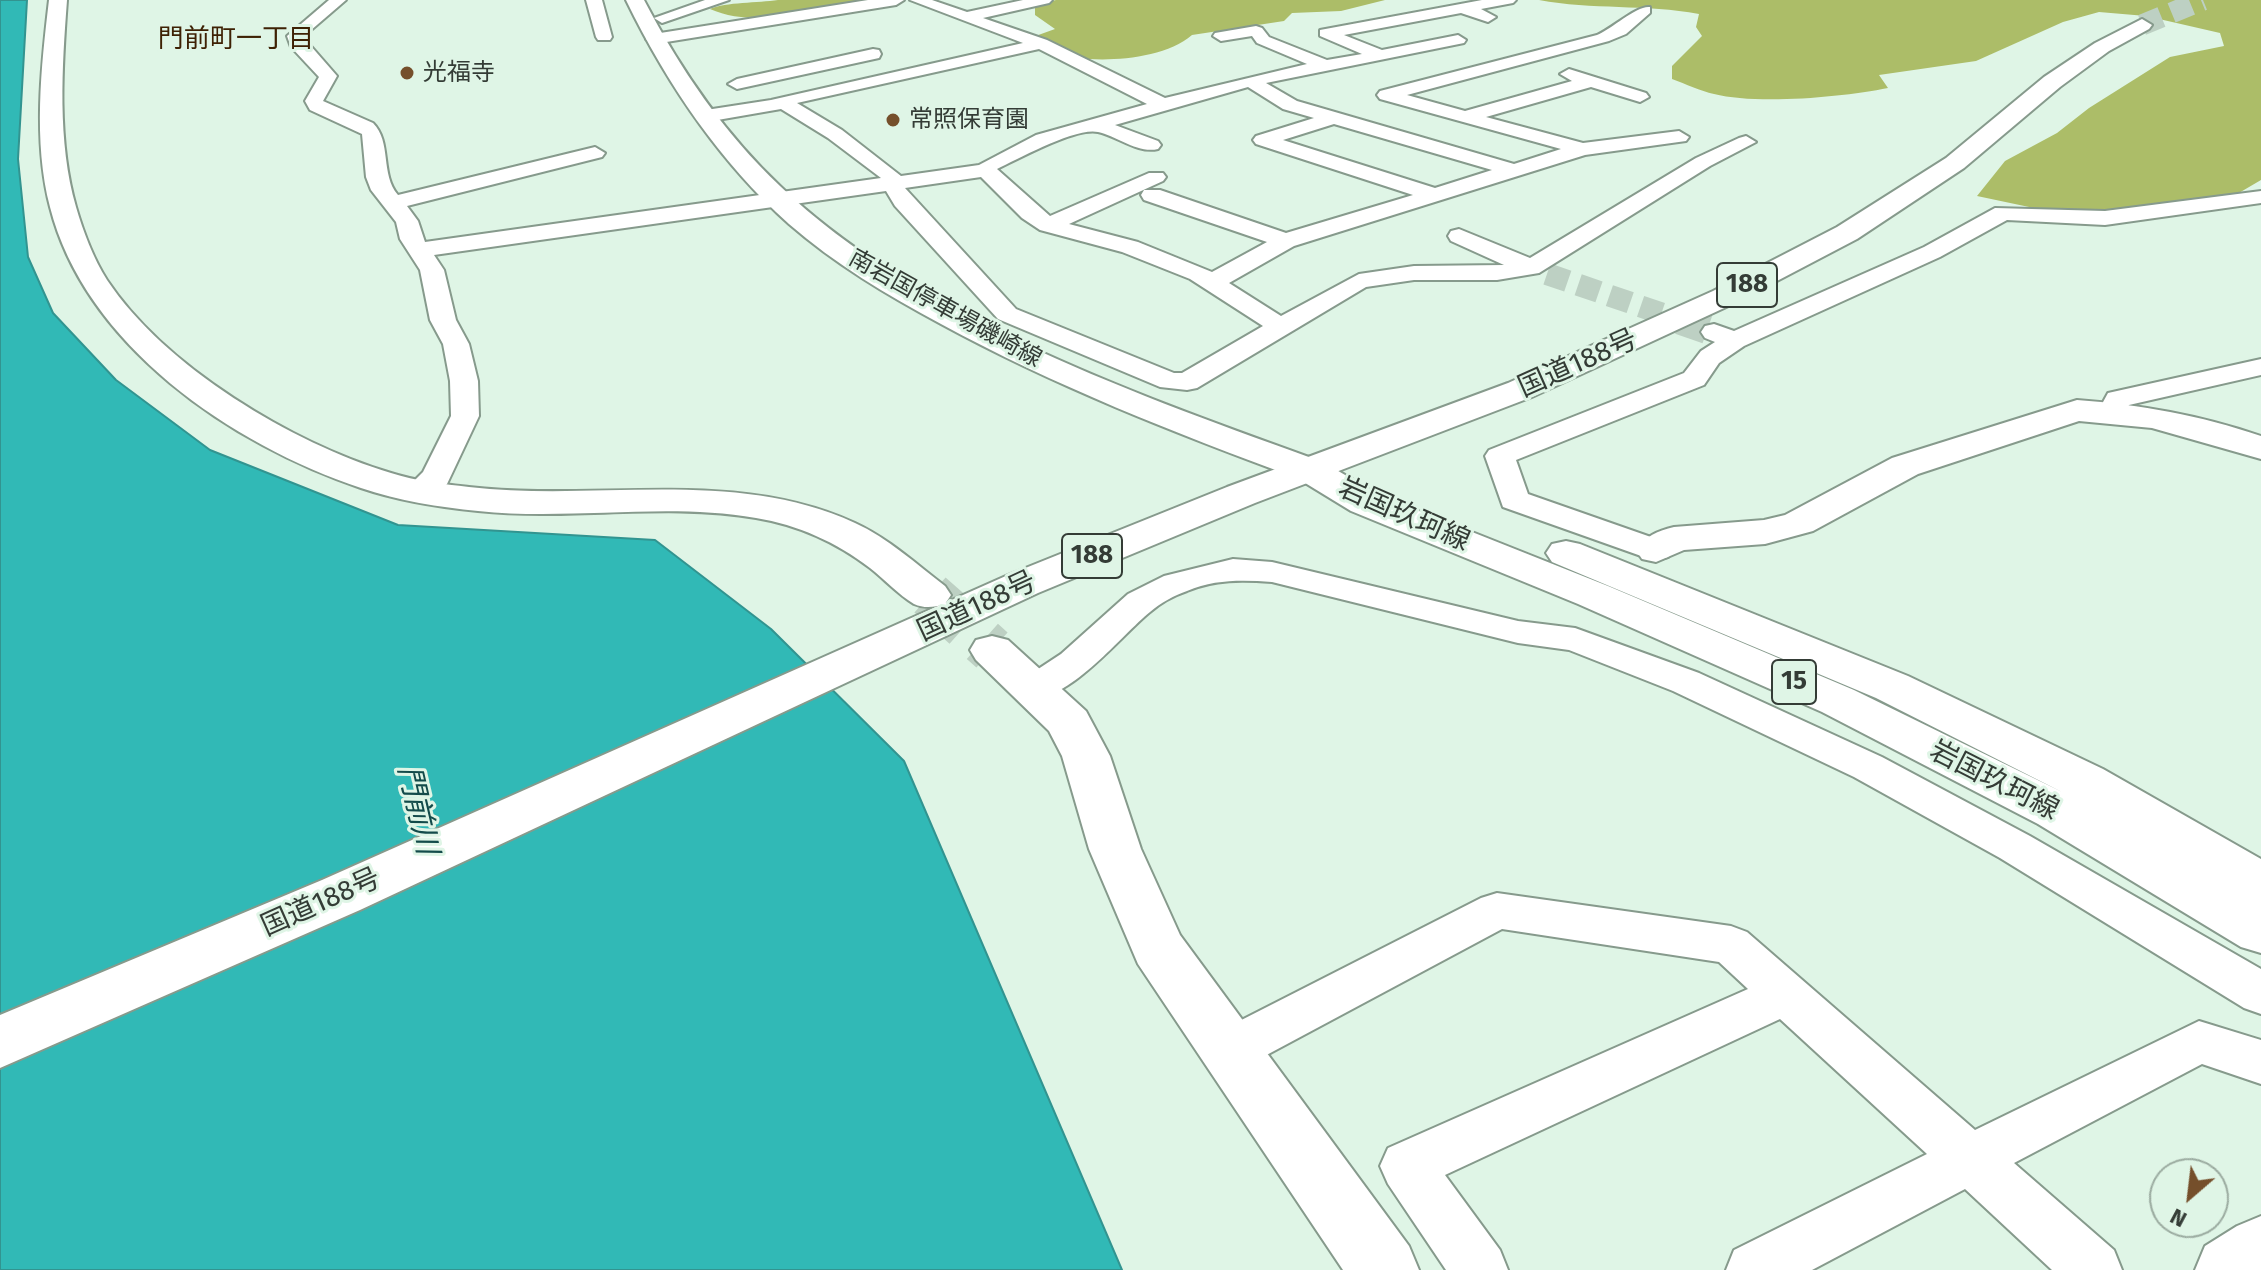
<!DOCTYPE html>
<html>
<head>
<meta charset="utf-8">
<style>
  body { margin:0 }
  #map { position:relative; width:2261px; height:1270px; overflow:hidden; background:#dff5e6; font-family:"Fira Sans",sans-serif }
  canvas { display:block }
  .north { position:absolute; left:2149px; top:1158px; width:80px; height:80px; box-sizing:border-box; background:#dff5e6; border:2px solid #9baba0; border-radius:50%; rotate:208deg; font-size:22px; font-weight:700; line-height:32px; text-align:center; color:#343c36 }
  .north::after { content:''; display:block; margin:auto; width:28px; height:36px; background:#754f2b; clip-path:polygon(50% 0,100% 100%,50% 72%,0 100%) }
</style>
</head>
<body>
<div id="map">
<canvas width="2261" height="1270"></canvas>
<div class="north">N</div>
</div>
<script>
const ctx = document.querySelector('canvas').getContext('2d');
ctx.lineJoin = 'round';
function paint(path, color) { ctx.fillStyle = color; ctx.fill(path, 'evenodd'); }
function strokePath(path, color, width, dash) { ctx.strokeStyle = color; ctx.lineWidth = width; ctx.lineCap = dash ? 'butt' : 'round'; ctx.setLineDash(dash || []); ctx.stroke(path); }
function label(font, color, halo, rows, align = 'center') {
  ctx.font = font + ' "Fira Sans","Noto Sans JP",sans-serif'; ctx.lineWidth = 6; ctx.setLineDash([]); ctx.textBaseline = 'middle'; ctx.strokeStyle = halo; ctx.fillStyle = color; for (const [text, x, y, turn = 0] of rows) {
    ctx.save(); ctx.translate(x, y); ctx.rotate((+turn || 0) * Math.PI / 180); ctx.textAlign = isNaN(turn) ? turn : align; if (halo) ctx.strokeText(text, 0, 0); ctx.fillText(text, 0, 0); ctx.restore();
  }
}
const forest = new Path2D(`
  M778,0h111c-52,8 -130,31 -179,9 16,-7 48,-6 68,-9z
  M1056,0h329l-44,11 -49,2 -8,8 -92,14c-24,21 -71,26 -103,24 -20,-2 -40,-13 -59,-21l25,-9 -20,-14v-10z
  M1539,0h722v180l-29,17 -165,18 -90,-19 28,-35 52,-28 32,-25 81,-51 54,-11 -4,-13 -74,-17 -47,-4 -36,10 -87,39 -97,14 9,13c-44,9 -131,17 -174,6 -14,-3 -28,-10 -42,-15v-13l30,-30 -6,-9 3,-13c-53,-10 -107,-4 -160,-14z`);
const water = new Path2D(`
  M0,0h27l-9,159 10,98 25,56 63,67 94,70 188,75 257,15 116,89 133,132 218,509h-1122z`);
const streetTunnelFar1 = new Path2D(`
  M1547,274l139,48`);
const streetTunnel = new Path2D(`
  M1680,320l34,12`);
const secondaryTunnel = new Path2D(`
  M930,595l62,55`);
const highwayTunnel = new Path2D(`
  M2142,25l61,-25`);
const street = new Path2D(`
  M329,0h17l-43,37 34,39 -14,25 50,22c19,19 7,51 25,72l197,-48 10,6 -3,4 -195,49 11,15 7,21 456,-64 -53,-40 -47,-29 -75,13 -9,-6 9,-6 65,-10 252,-57 -113,-43h22l35,12 56,-12h29l-3,3 -66,15 64,22 118,58 142,-34 -50,-21 -5,-7 -31,5 -8,-5 2,-3 41,-7 6,2 7,9 58,23 35,-6 -42,-18v-6l162,-30h34l-3,3 -32,6 15,8 -8,5 -27,-9 -117,22 38,15 76,-15 8,5 -2,3 -198,40 31,18 217,63 47,-15 -181,-50 -3,-4 3,-4 217,-56c16,-7 40,-30 53,-28v6l-24,21 -17,7 -202,54 58,16 107,-30 -12,-7 9,-5 77,24 3,4 -9,5 -49,-15 -105,30 97,26 96,-12 10,6 -3,4 -101,14 -291,91 -65,37 52,33 78,-42 55,-8 90,-1 -53,-24 -3,-5 3,-5 8,-2 71,29 166,-100 43,-20 7,-2 10,6 -46,24 -171,107 -42,7h-83l-48,7 -169,101 -10,2 -27,-3 -162,-68 -103,-113 -9,-15 -452,64 10,15 12,50 13,24 9,37 1,35 -32,68 -16,14 -11,2 -11,-2 -5,-7 19,-19 28,-56 -1,-35 -7,-37 -13,-24 -10,-50 -20,-31 -4,-17 -25,-32 -5,-13 -4,-43 -52,-24 -5,-9 14,-24 -28,-30 -4,-11zM1039,49l108,55 -111,31 -57,30 -78,11 -59,-46 -45,-27zM1248,87l35,22 31,9 -58,18 -3,4 3,4 157,51 -127,38 -126,-43h-16l-3,5 3,5 123,42 -55,30 -74,-30 -69,-18 94,-43 3,-4 -3,-4h-14l-99,43 -53,-47c21,-10 79,-42 101,-37 19,4 40,22 60,17l3,-4 -3,-4 -43,-16zM1334,124l158,46 -57,18 -152,-48zM981,177l41,41 18,12 82,22 68,27 73,47 -81,47h-8l-158,-64 -111,-121z
  M586,0h16l10,37 -2,3h-12l-2,-3z
  M705,0h24l-67,23 -8,-5z
  M868,0h36l-8,5 -242,39 -8,-5 8,-5z
  M873,49l6,1 2,4 -2,4 -142,31 -9,-5 9,-5z
  M2261,191v12l-156,22 -98,-5 -67,37 -196,89 -25,17 -15,22 -188,75 12,34 140,49 5,7 -5,7 -12,3 -12,-3 -141,-50 -18,-51 4,-6 195,-77 17,-22 14,-9 -10,-4 -4,-6 4,-6 9,-2 20,7 190,-84 71,-39 110,3z
  M2261,359v16l-132,30 -8,14 -10,3 -10,-3 -4,-6 11,-20z
  M1233,559l39,3 246,59 57,7 124,45 183,84 148,79 231,133v45l-17,-6 -244,-150 -146,-81 -181,-86 -104,-41 -51,-7 -246,-61c-29,-2 -57,-3 -85,9 -12,4 -27,12 -37,21 -31,25 -85,96 -127,85l-6,-9 6,-9 38,-25 67,-60 36,-18z
  M1497,893l234,33 16,6 228,198 224,-109 62,19v44l-59,-20 -188,99 100,87 8,20h-70l-87,-81 -153,81h-86l8,-20 193,-96 -147,-135 -335,156 55,75 8,20h-62l-58,-86 -8,-18 8,-18 360,-159 -29,-27 -217,-33 -256,137 -18,7 -18,-7 -7,-15 7,-15 271,-138z`);
const secondary = new Path2D(`
  M49,0h18c-5,67 -10,141 9,207 7,24 17,51 31,73 58,87 185,163 284,193 25,8 52,11 78,14 128,15 264,-20 386,36 33,15 61,41 90,63l6,9 -6,9c-10,3 -20,5 -31,0 -15,-9 -30,-25 -44,-36 -34,-26 -72,-43 -114,-50 -91,-16 -186,3 -278,-7 -39,-4 -79,-10 -117,-23 -129,-43 -276,-143 -311,-281 -17,-65 -9,-140 -1,-207z
  M626,0h18c36,69 79,132 136,186 137,132 365,212 543,276l6,8 -6,8 -13,3 -13,-3c-122,-45 -242,-92 -356,-154 -54,-29 -106,-60 -152,-100 -70,-63 -122,-140 -163,-224z
  M2077,400c65,5 122,15 184,36v23l-109,-31 -73,-7 -161,53 -105,57 -48,13 -81,6 -28,12 -14,-3 -6,-9c9,-14 22,-19 38,-23l90,-7 21,-5 107,-57z
  M992,636l16,4 78,71 24,45 31,93 39,86 229,311 10,24h-76l-205,-306 -49,-115 -27,-93 -13,-25 -73,-71 -6,-10 6,-10z
  M2261,1216v54h-66l10,-24 32,-20z`);
const primary = new Path2D(`
  M1310,459l13,3 56,33 229,91 246,104 208,102 -186,-94 -324,-136 -6,-9 6,-9 14,-3 14,3 328,132 195,93 158,90v94l-20,-6 -203,-123 -216,-112 -244,-108 -227,-93 -54,-33 -6,-8 6,-8z`);
const highway = new Path2D(`
  M2142,19l10,6 -3,4 -40,22 -49,36 -96,81 -107,71 -122,64 -203,94 -277,106 -217,90 -678,317 -360,158v-53l322,-135 686,-305 219,-88 281,-104 205,-92 124,-64 109,-69 98,-81 51,-34z`);
const markers = [
  [407,73,8,"#754f2b"],
  [893,120,8,"#754f2b"]
];
const farPoinames = [
  ["光福寺",423,73],
  ["常照保育園",909,120]
];
const farStreetnames = [
  ["南岩国停車場磯崎線",945,309,29]
];
const farNeighbourhoodnames = [
  ["門前町一丁目",236,40]
];
const shields = [
  [1747,285,60],
  [1092,556,60],
  [1794,682,44]
];
const shieldNames = [
  ["188",1747,285],
  ["188",1092,556],
  ["15",1794,682]
];
const streetNames = [
  ["国道188号",1578,364,-24],
  ["岩国玖珂線",1404,515,24],
  ["国道188号",977,607,-25],
  ["岩国玖珂線",1994,781,27],
  ["国道188号",321,903,-24]
];
const waterNames = [
  ["門前川",417,810,77]
];
paint(forest, '#acbd68');
paint(water, '#31b9b6');
strokePath(water, '#329490', 2);
strokePath(streetTunnelFar1, '#bdd0c3', 22, [22, 11]);
strokePath(streetTunnel, '#bdd0c3', 29, [29, 15]);
strokePath(secondaryTunnel, '#bdd0c3', 47, [47, 23]);
strokePath(highwayTunnel, '#bdd0c3', 21, [21, 11]);
strokePath(street, '#869a8c', 4);
strokePath(secondary, '#869a8c', 4);
strokePath(primary, '#869a8c', 4);
strokePath(highway, '#869a8c', 4);
paint(street, '#fff');
paint(secondary, '#fff');
paint(primary, '#fff');
paint(highway, '#fff');
for (const [x, y, r, color] of markers) { const dot = new Path2D(); dot.arc(x, y, r, 0, 2 * Math.PI); ctx.fillStyle = color; ctx.fill(dot); strokePath(dot, '#dff5e6', 3); }
label('24px', '#343c36', '#dff5e6', farPoinames, 'left');
label('24px', '#343c36', '#dff5e6', farStreetnames);
label('26px', '#3e2104', '#dff5e6', farNeighbourhoodnames);
for (const [x, y, w] of shields) { const box = new Path2D(); box.roundRect(x - w / 2, y - 22, w, 44, 6); ctx.fillStyle = '#dff5e6'; ctx.fill(box); strokePath(box, '#343c36', 2); }
label('bold 26px', '#343c36', null, shieldNames);
label('28px', '#343c36', '#dff5e6', streetNames);
label('italic 30px', '#134b4a', '#dff5e6', waterNames);
</script>
</body>
</html>
